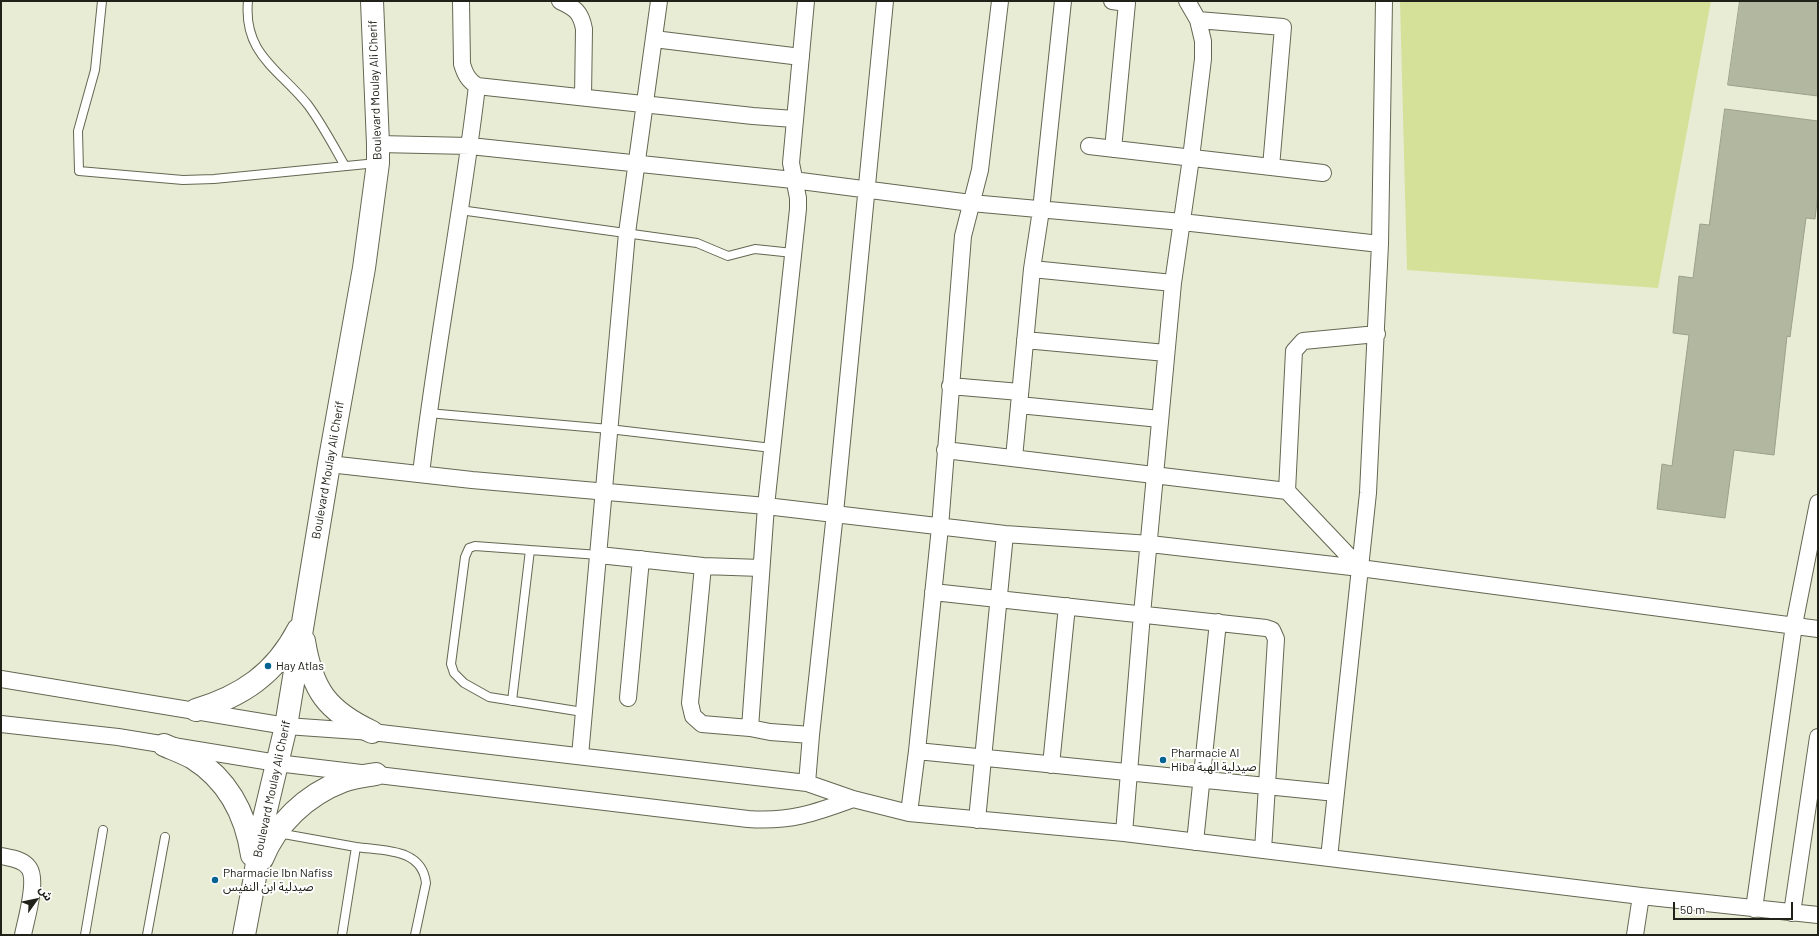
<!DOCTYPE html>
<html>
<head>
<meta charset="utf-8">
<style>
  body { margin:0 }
  #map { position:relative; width:1819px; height:936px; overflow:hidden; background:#e8ecd5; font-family:Barlow,"Noto Sans Arabic",sans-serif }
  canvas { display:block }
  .frame { position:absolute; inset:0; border:2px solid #202119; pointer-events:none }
  .north { position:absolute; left:16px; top:880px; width:40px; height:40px; -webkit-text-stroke:3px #fff; paint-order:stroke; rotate:57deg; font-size:11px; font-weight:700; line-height:16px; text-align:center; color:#202119 }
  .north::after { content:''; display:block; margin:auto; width:14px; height:18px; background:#202119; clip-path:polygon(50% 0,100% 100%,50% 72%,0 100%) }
  .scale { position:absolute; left:1673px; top:902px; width:120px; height:18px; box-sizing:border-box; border:2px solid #202119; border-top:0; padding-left:5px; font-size:12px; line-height:14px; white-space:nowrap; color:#202119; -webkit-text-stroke:3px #fff; paint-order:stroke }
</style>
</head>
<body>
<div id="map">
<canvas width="1819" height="936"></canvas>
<div class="frame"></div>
<div class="north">ش</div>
<div class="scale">50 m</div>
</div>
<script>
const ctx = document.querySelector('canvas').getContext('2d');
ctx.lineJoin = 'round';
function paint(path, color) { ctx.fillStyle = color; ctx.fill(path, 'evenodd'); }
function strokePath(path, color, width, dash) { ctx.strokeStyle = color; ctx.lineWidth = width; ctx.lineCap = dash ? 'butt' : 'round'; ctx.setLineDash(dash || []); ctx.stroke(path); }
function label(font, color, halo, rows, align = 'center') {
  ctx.font = font + ' Barlow,"Noto Sans Arabic",sans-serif'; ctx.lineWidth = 4; ctx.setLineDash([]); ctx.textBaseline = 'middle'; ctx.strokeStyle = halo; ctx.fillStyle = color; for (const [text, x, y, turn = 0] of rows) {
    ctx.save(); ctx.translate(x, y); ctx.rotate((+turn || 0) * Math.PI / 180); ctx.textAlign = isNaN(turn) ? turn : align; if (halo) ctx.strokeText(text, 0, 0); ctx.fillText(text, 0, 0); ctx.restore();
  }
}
const green = new Path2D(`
  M1400,1h311l-53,287 -251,-18z`);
const building = new Path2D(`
  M1740,1h78v95l-90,-11z
  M1725,109l93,12v72l-3,26 -9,-1 -16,119 -3,-1 -13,119 -40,-5 -9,68 -68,-9 5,-45 10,2 17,-131 -16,-2 6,-57 14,2 7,-54 9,1z`);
const lane = new Path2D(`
  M102,1l-7,69 -17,61 1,40 104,9 31,-1 163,-16
  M248,1c-5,53 31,68 60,104 14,19 25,40 37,61
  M460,210l237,33 31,13 27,-7 38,4
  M428,413l181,16 163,19
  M512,701l18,-151
  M583,712l-94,-15 -25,-14 -10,-10 -3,-9 14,-107 4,-9 6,-2 124,9
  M278,833l78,14 -14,88
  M356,847c28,4 66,1 70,36l-11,52
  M85,935l18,-105
  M147,935l18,-98`);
const street = new Path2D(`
  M461,1l1,63c3,10 6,16 15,22l276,30 41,3
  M560,1c15,7 21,11 24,28l-1,68
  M806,1l-15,162 7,35v11l-32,297 -16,222 20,4 41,3
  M1112,1l15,2 -14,146
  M1198,20l85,7 -12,140
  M654,39l147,18
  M378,144l92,2 323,34 178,23 211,19 198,22
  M1089,146l234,27
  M1032,269l141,14
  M1025,340l141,13
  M950,386l70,6
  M1019,405l141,14
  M945,450l342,41
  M1014,458l18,-189 9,-59 22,-209
  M329,464l143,16 294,26 239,28 145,10 210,24 458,61
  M421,474c15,-130 41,-259 56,-388
  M599,555l104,11 58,2
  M703,566l-13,137 3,13 9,8 48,4
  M1360,568l-73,-77 7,-140 9,-10 74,-7
  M933,592l333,36 6,2 4,9 -13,211
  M1,679l285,47 86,6 435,51 46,16 56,14 215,20 517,63 177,19
  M628,698l13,-139
  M1,724l117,13 159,26 471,56c42,3 67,-6 105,-20
  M917,751l419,42
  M580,756l47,-523 32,-232
  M1051,765l16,-159
  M807,783l4,-48 24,-222 50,-512
  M909,813l8,-62 23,-224 23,-291 17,-66 20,-169
  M977,820l28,-286
  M1124,833l18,-219 31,-331 18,-125 12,-99v-18l-5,-21 -11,-19
  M1195,842l23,-220
  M1,856c9,2 22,3 28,12 9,13 -3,51 -6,67
  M1329,858l39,-365 12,-249 4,-243
  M1754,909l40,-284 24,-122
  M1792,913l26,-176
  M1635,935l6,-39`);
const secondary = new Path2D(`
  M304,641c8,49 23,70 68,91
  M196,710c46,-14 79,-36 102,-80
  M164,745c9,4 20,8 29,13 35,22 53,57 59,97
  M262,859c14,-35 44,-64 81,-78 10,-4 22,-5 33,-7
  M244,935l11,-58 6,-46 25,-105 43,-262 35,-196 14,-105v-19l-6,-143`);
const markers = [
  [268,666,4,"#026392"],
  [1163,760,4,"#026392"],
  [215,880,4,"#026392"]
];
const streetNames = [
  ["Boulevard Moulay Ali Cherif",375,90,-92],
  ["Boulevard Moulay Ali Cherif",328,470,-80],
  ["Boulevard Moulay Ali Cherif",272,789,-78]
];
const poiNames = [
  ["Hay Atlas",276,666],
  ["Pharmacie Al",1171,753],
  ["Hiba صيدلية الهبة",1171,767],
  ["Pharmacie Ibn Nafiss",223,873],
  ["صيدلية ابن النفيس",223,887]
];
paint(green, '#d5e199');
paint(building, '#b2b7a0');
strokePath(building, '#9ca08a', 1);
strokePath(lane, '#646752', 10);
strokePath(street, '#646752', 18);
strokePath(secondary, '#646752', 24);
strokePath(lane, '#fff', 8);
strokePath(street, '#fff', 16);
strokePath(secondary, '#fff', 22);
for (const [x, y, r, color] of markers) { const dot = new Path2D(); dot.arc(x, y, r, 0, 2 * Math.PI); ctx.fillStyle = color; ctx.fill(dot); strokePath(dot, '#fff', 1.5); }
label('12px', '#202119', '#fff', streetNames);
label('12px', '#202119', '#fff', poiNames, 'left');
</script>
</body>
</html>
